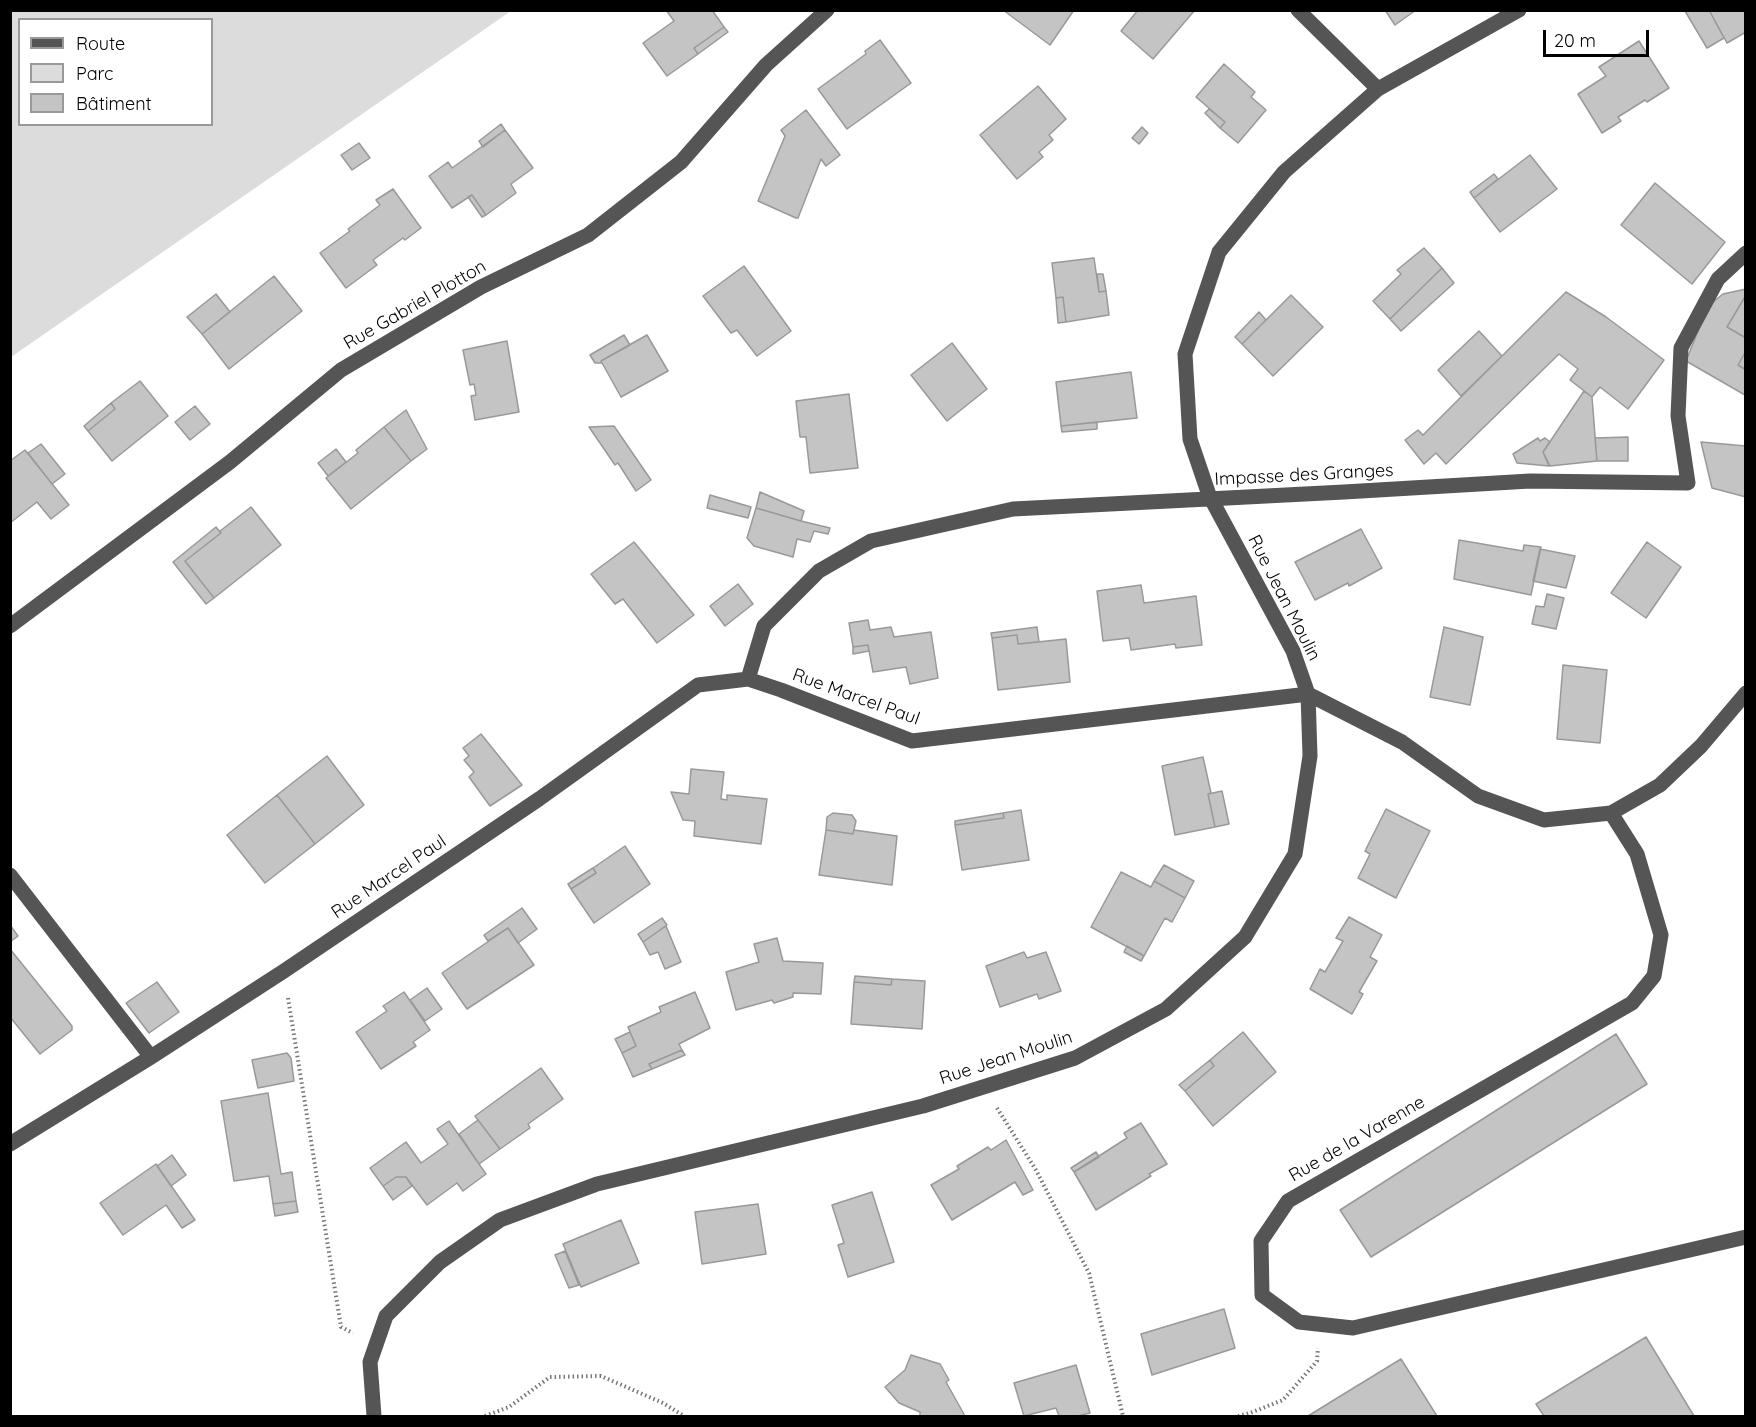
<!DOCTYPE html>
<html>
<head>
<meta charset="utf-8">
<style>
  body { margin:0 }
  #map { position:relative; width:1756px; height:1427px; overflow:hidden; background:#fff; font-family:Quicksand,sans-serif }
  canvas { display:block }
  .frame { position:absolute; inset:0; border:12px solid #000; pointer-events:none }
  .legend { position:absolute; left:18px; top:18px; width:195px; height:108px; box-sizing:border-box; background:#fff; border:2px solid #999; margin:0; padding:8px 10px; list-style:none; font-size:18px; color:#000 }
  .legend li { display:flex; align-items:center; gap:12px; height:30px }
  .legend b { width:30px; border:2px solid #999 }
  .scale { position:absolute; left:1543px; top:30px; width:106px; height:27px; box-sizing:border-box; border:3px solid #000; border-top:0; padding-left:8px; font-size:18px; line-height:21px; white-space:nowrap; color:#000; -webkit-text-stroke:4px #fff; paint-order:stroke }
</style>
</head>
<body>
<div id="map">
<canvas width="1756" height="1427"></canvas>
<div class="frame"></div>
<ul class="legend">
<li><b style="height:8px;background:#555"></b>Route</li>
<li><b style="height:16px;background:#dcdcdc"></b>Parc</li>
<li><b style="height:16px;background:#c4c4c4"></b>Bâtiment</li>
</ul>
<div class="scale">20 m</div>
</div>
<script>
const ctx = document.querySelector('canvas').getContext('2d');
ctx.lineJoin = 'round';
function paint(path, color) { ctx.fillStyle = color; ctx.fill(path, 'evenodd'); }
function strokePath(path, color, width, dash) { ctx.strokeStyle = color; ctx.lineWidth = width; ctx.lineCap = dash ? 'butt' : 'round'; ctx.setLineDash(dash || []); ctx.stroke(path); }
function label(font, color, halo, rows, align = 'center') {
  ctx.font = font + ' Quicksand,sans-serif'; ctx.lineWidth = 5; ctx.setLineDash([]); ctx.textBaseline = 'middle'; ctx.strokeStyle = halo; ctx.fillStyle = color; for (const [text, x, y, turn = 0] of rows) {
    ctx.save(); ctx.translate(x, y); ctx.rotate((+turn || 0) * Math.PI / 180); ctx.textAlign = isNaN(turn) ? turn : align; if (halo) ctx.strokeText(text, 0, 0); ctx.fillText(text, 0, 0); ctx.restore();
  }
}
const green = new Path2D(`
  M11,10h500v1l-500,346zM20,20h192v104h-192z`);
const building = new Path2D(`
  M666,10h46l12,17 -30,21 4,6 -31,22 -24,-33 31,-22z
  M1003,10h71l-24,35z
  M1138,10h57l-42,49 -32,-28z
  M1385,10h31l-21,15z
  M1687,10h22l15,28 -17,10 -22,-37z
  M1709,10h37v22l-19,11z
  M724,27l4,5 -30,22 -4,-6z
  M880,40l31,43 -64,46 -29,-40 48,-35 -1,-3z
  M1639,41l30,47 -22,14 -2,-2 -27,17 3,4 -19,12 -24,-39 28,-18 -7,-9z
  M1224,64l31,28 -4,5 15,13 -28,33 -18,-15 5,-6 -29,-25z
  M1038,86l28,33 -17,16 4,5 -14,12 4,5 -26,22 -37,-44z
  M1209,109l16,13 -5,6 -15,-15z
  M806,110l34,45 -14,11 -5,-7 -23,59h-2l-38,-17 27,-65 -4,-6z
  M501,124l4,6 -22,17 -4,-6z
  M1142,127l6,6 -9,11 -7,-6z
  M505,130l28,38 -22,16 5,9 -30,22 -14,-20 -20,13 -23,-32 19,-14 4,6z
  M359,143l11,15 -18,12 -11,-15z
  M1530,155l27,34 -57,43 -26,-34z
  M1494,174l4,5 -24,19 -4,-6z
  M1655,183l70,59 -33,42 -71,-59z
  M393,189l28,39 -16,12 -2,-2 -30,22 4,5 -31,23 -26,-35 30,-22 -2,-2 32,-24 -4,-5z
  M472,195l14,20 -4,2 -14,-20z
  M1424,248l18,20 -52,51 -17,-18 28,-27 -4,-4z
  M1094,258l5,34 7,-1 3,24 -43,7 -3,-25 -7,1 -4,-35z
  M744,266l47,65 -34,25 -20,-26 -6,3 -28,-37z
  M1442,268l12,15 -53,48 -11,-12z
  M1097,274h6l3,17 -7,1z
  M274,276l28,35 -73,58 -27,-35z
  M1746,289v6l-19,32 19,11v13l-8,14 8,5 -1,25 -59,-34 22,-55 15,-12z
  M1566,292l40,25 58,43 -36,49 -28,-22 -8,10 -22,-17 8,-11 -19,-15 -113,110 -10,-11 -12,11 -19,-24 13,-10 5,5z
  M216,294l14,18 -28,22 -15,-17z
  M1291,295l32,32 -50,49 -31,-32z
  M1746,295v43l-19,-11z
  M1063,297l3,25 -8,1 -2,-25z
  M1259,312l7,8 -24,24 -7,-7z
  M1479,331l23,25 -41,40 -23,-26z
  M624,335l6,10 -29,16 1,2h-7l-5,-8z
  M647,335l21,36 -47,26 -20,-36z
  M507,341l12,71 -44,8 -4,-24 5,-1 -2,-11 -4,1 -7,-35z
  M952,343l35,46 -40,32 -36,-46z
  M1746,351v19l-8,-5z
  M1131,372l6,46 -76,8 -5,-44z
  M140,381l28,35 -56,45 -24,-30 27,-22 -4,-6z
  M1584,391l8,6 5,64 -47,5 -7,-14z
  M849,394l9,74 -48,5 -4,-36h-6l-4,-36z
  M111,403l4,6 -27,22 -4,-5z
  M195,406l15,18 -20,16 -15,-18z
  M406,410l21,39 -16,12 -27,-34z
  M1097,422v7l-35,3 -1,-6z
  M614,426l37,54 -15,11 -18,-28 -3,2 -26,-38z
  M384,427l27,34 -60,48 -25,-31 32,-25 -2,-3z
  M1628,437v24h-31l-2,-23z
  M1538,438l2,3 5,-3 5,4 -7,10 6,14 -32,-3 -4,-9z
  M1701,442l45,4v51l-34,-9z
  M41,444l24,30 -13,10 -24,-31z
  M336,449l10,13 -18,14 -10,-13z
  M25,450l44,55 -18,14 -14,-17 -27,21v-62z
  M760,492l44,19 -3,10 -45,-13z
  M710,495l41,12 -3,11 -41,-10z
  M251,507l30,38 -67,53 -29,-37 36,-28 -1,-2z
  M756,508l45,13 29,7 -2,6 -14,-3 -4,11 -13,-3 -4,18 -39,-11 -7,-8z
  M216,527l5,6 -36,28 29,37 -8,6 -33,-42z
  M1361,529l21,39 -33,18 -1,-3 -33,17 -20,-38z
  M1459,540l64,11 1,-6 17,2 -10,48 -77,-16z
  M634,542l60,73 -37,28 -34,-44 -8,5 -24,-30z
  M1647,542l34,25 -35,51 -35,-25z
  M1540,549l35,7 -9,32 -33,-7z
  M738,584l15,20 -28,22 -15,-20z
  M1141,585l3,18 52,-7 6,49 -26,3 -1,-4 -44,6 -2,-12 -26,3 -6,-50z
  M1547,594l17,4 -8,31 -24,-5 4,-18 8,1z
  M868,620l2,10 21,-3 3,10 37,-5 7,46 -28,6 -4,-17 -33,5 -5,-27 -15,2 -4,-24z
  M1037,627l2,15 -21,2 -1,-9 -25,3 -1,-5z
  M1444,627l39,10 -13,68 -40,-8z
  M1017,635l1,9 48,-5 4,43 -72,8 -6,-52z
  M868,645l1,6 -16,3v-7z
  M1563,665l44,5 -7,73 -43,-4z
  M481,734l41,51 -32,21 -21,-29 5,-5 -10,-12 5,-4 -6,-8z
  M327,756l37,49 -49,39 -38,-49z
  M1203,757l8,36 -3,1 7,33 -40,8 -13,-69z
  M691,769l33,3 -3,27 6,1v-5l40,4 -6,45 -67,-8 1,-15 -12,-1 -12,-28 18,2z
  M1222,791l7,33 -14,3 -7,-33z
  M277,795l38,49 -50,39 -38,-48z
  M1386,809l44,22 -34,67 -38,-20 12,-24 -5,-3z
  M1021,810l8,50 -67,10 -7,-45 49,-7 -1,-5z
  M833,813l19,2 4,6 -3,13 -27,-4 1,-13z
  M1003,813l1,5 -49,7v-4z
  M826,830l27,4 1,-4 43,6 -5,49 -73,-10z
  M625,846l25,38 -56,39 -23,-34 25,-16 -3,-5z
  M1164,865l30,16 -9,17 -31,-17z
  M593,868l3,5 -25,16 -3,-5z
  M1121,872l30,15 3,-6 31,17 -13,24 -7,-4 -21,38 -53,-29z
  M522,908l15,21 -19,14 -10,-15 -20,13 -4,-6z
  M1349,917l33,18 -12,22 7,4 -18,31 4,2 -11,20 -42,-25 10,-20 5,3 18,-31 -7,-3z
  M662,918l5,7 -24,17 -5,-8z
  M10,925l8,11 -8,6z
  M666,926l15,36 -16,7 -7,-17 -8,3 -7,-13z
  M508,928l26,37 -67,44 -25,-36z
  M777,938l6,23 40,2 -2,31 -28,-1v4l-19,6 -2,-3 -36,10 -10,-38 33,-10 -5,-18z
  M1127,946l17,10 -3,5 -17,-9z
  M10,949l62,77v4l-32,24 -30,-37z
  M1024,952l3,6 19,-6 15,39 -22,8 -2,-5 -37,13 -14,-41z
  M855,976l37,3 -1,6 -37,-3z
  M892,979l33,2 -3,48 -71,-5 3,-42 37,3z
  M157,982l22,30 -30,21 -23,-30z
  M427,988l15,21 -17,12 -15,-21z
  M404,992l26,38 -17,12 3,4 -35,23 -25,-37 31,-21 -4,-5z
  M695,992l15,36 -31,16 3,6 -33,14 3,5 -19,8 -11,-24 14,-7 -8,-19 33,-15 -2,-5z
  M630,1032l6,14 -14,7 -7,-14z
  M1243,1032l33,40 -63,54 -28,-35 29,-25 -4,-6z
  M1616,1034l31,50 -276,173 -31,-47z
  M682,1050l3,5 -33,14 -3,-5z
  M287,1053l4,5 3,23 -36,7 -6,-28z
  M1210,1060l4,6 -29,25 -6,-6z
  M541,1068l22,31 -35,25 2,4 -30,21 -25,-33z
  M268,1093l13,81 11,-2 4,29 -23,3 -4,-28 -35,5 -13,-80z
  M478,1120l22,29 -21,15 -20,-30z
  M449,1121l37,53 -23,17 -6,-8 -30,22 -21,-28h-10l-13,9 -13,-18 36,-26 15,21 27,-19 -11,-15z
  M1141,1123l26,41 -18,10 2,2 -55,34 -22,-38 53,-34 -3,-5z
  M1006,1140l27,50 -10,5 -8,-13 -63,38 -21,-35 28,-16 -2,-3 31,-19 3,3z
  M1096,1152l3,5 -25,15 -3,-4z
  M172,1155l14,20 -15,11 -14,-20z
  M156,1164l39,56 -13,8 -16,-23 -43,30 -23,-32z
  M396,1177h10l6,9 -19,14 -10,-14z
  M872,1192l22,70 -46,15 -10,-32 6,-2 -12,-38z
  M296,1201l2,11 -23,4 -2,-12z
  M758,1204l8,50 -64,10 -7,-52z
  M621,1220l18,43 -58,24 -18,-43z
  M565,1251l14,34 -10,3 -14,-33z
  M1224,1309l11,39 -83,27 -11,-41z
  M1646,1337l48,79h-150l-8,-12z
  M911,1355l29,9 9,16 -3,2 19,34h-45v-4l-21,-9 -14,-16 20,-17z
  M1401,1359l36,57h-129l39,-24z
  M1076,1365l14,48 -12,3h-19l-3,-8 -32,8 -10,-33z`);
const path = new Path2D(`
  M288,998l53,329 12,6
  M997,1108l39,62 53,103 34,143
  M485,1416l24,-9 41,-30 51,-1 62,27 21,13
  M1238,1416l12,-3 33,-13 34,-39 1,-13`);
const minor = new Path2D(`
  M1298,10l80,79
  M10,626l220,-164 111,-92 140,-83 107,-52 93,-73 85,-97 61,-55
  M748,679l16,-53 55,-55 52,-30 142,-32 331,-17 186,-11 158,2 -10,-67 3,-68 37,-69 28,-26
  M1611,813l26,41 24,81 -7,41 -22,27 -344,198 -27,40 1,54 37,27 54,6 393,-91
  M10,875l141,182
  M10,1144l141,-87 133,-86 255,-172 159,-114 50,-6 33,11 131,51 396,-47 94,48 76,54 66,24 67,-7 49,-28 41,-39 45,-53
  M374,1416l-4,-54 16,-46 54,-54 60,-42 97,-36 326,-78 152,-48 91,-49 79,-72 50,-83 15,-98 -2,-62 -15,-43 -84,-156 -19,-56 -5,-85 34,-102 65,-80 94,-83 141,-79`);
const streetNames = [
  ["Rue Gabriel Plotton",415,305,-30],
  ["Impasse des Granges",1304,475,-3],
  ["Rue Jean Moulin",1284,598,63],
  ["Rue Marcel Paul",856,697,20],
  ["Rue Marcel Paul",389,877,-34],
  ["Rue Jean Moulin",1006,1058,-18],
  ["Rue de la Varenne",1357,1139,-30]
];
paint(green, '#dcdcdc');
paint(building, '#c4c4c4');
strokePath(building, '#999', 1.5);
strokePath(path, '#777', 4, [1.5, 3]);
strokePath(minor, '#555', 15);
label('18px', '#000', '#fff', streetNames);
</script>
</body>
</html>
